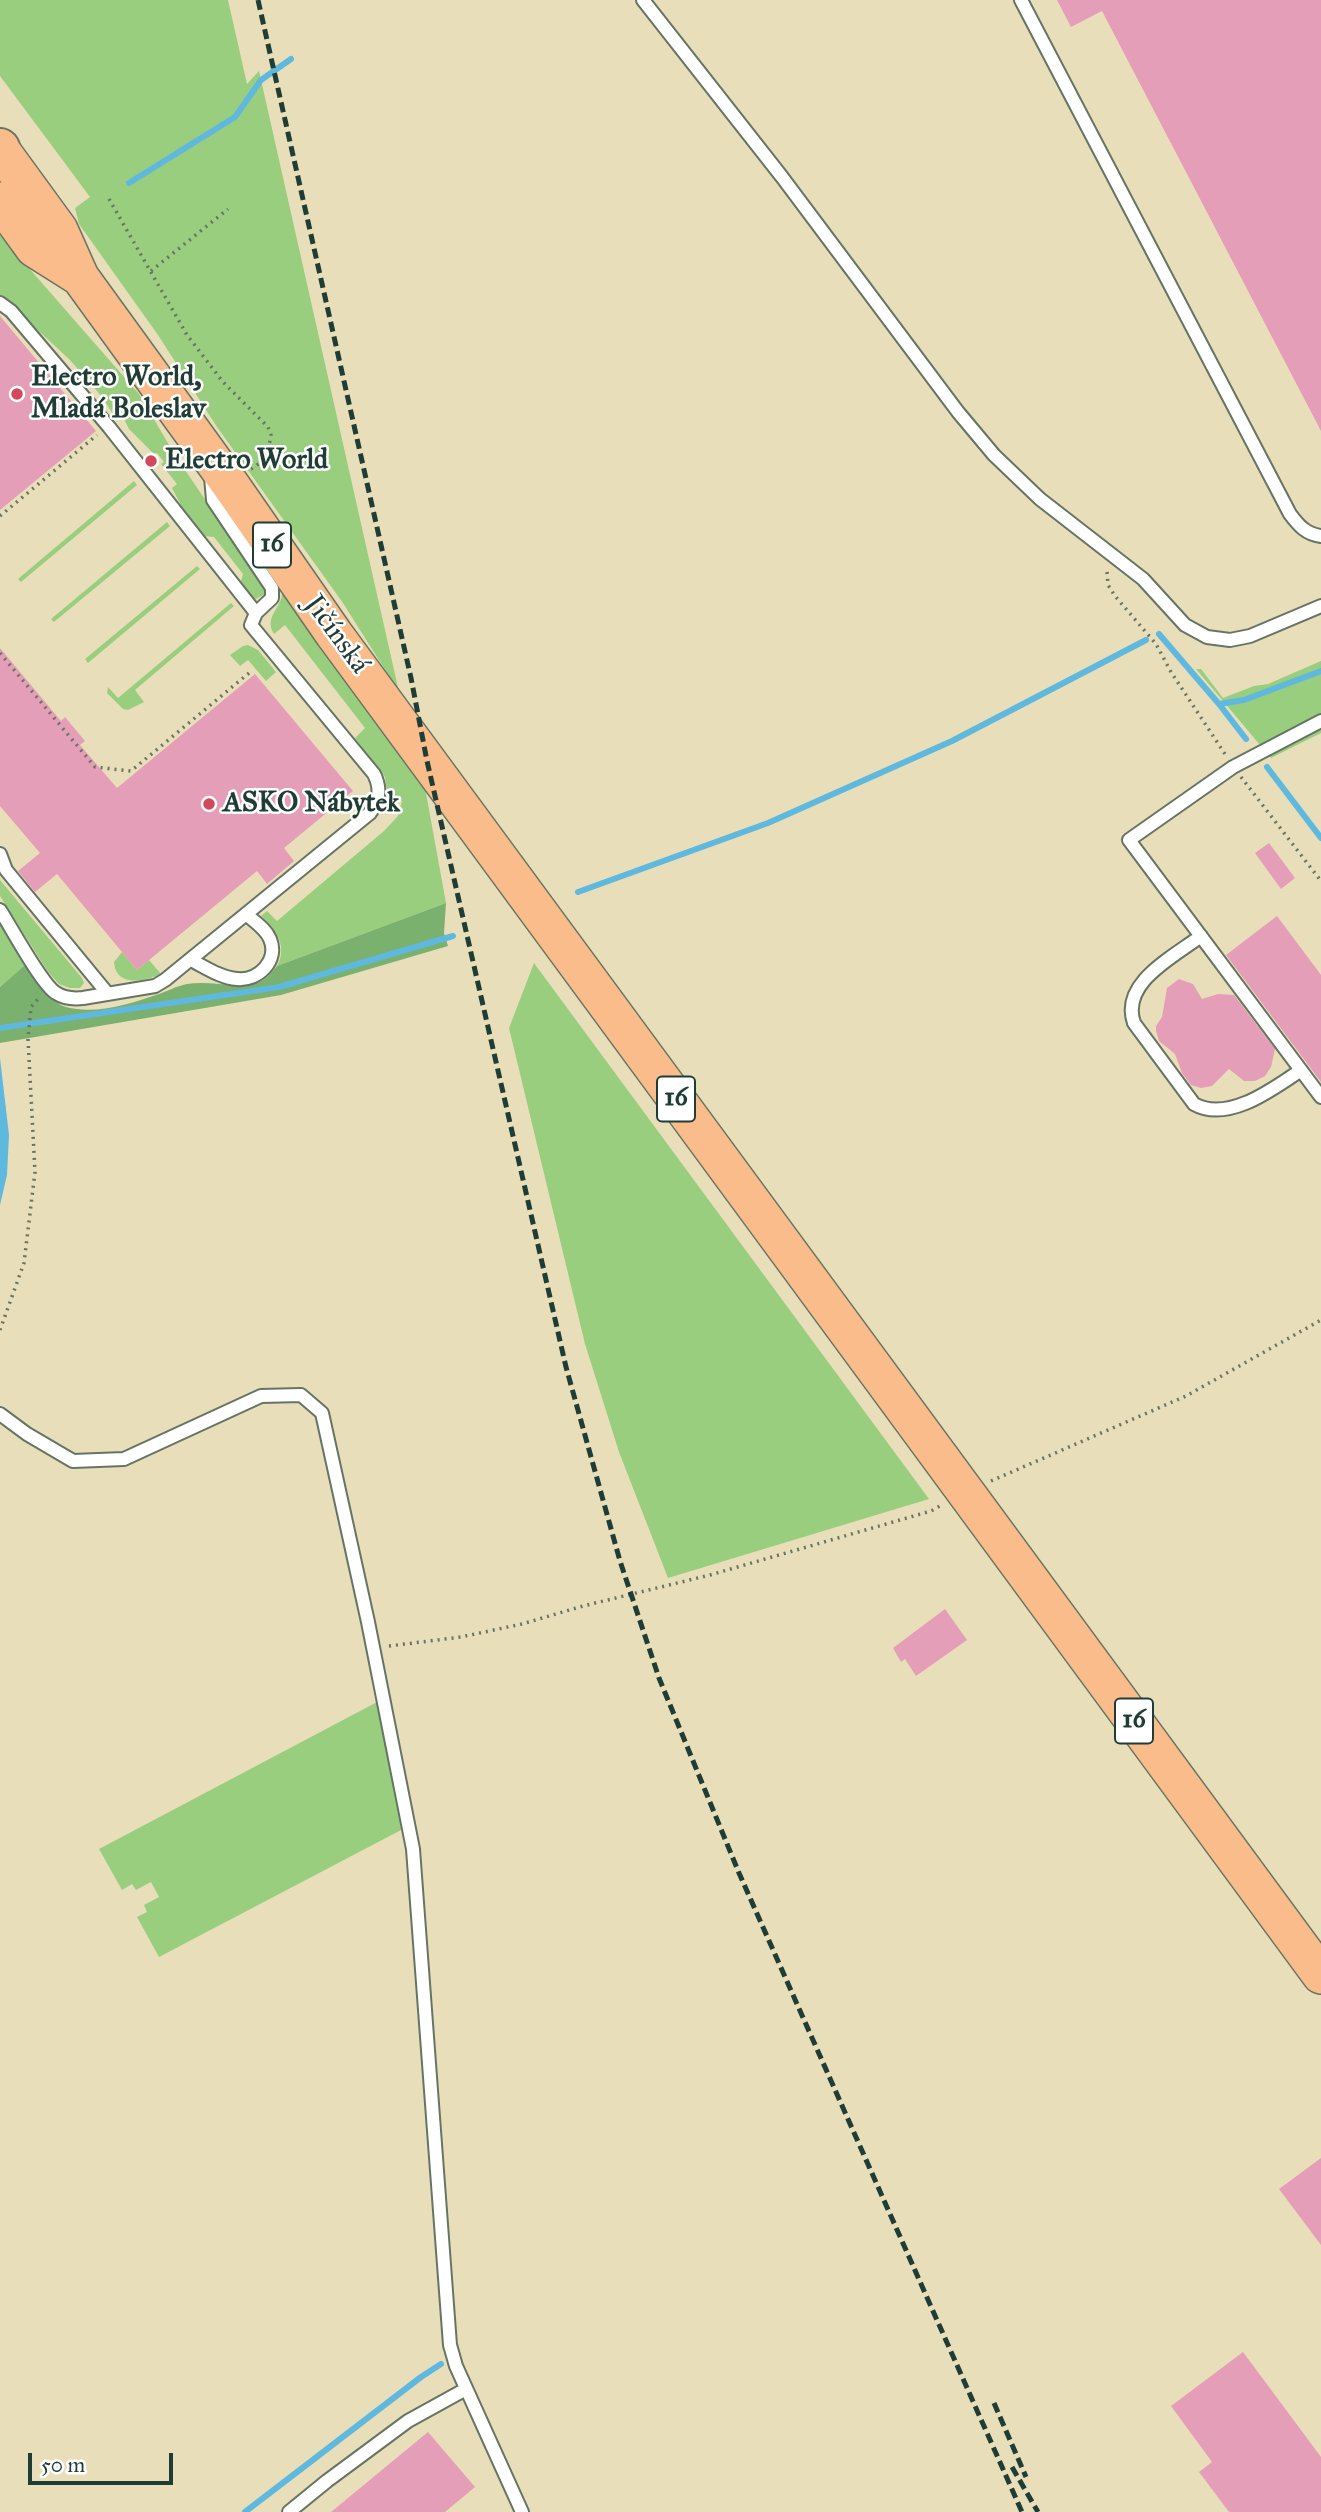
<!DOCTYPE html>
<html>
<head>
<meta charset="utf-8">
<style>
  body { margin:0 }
  #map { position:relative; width:1321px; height:2512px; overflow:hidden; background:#e9deba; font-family:"IM FELL Great Primer",serif }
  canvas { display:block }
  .scale { position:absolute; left:28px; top:2453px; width:145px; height:32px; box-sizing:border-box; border:4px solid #1f3d34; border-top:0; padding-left:9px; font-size:21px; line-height:24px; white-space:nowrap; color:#1f3d34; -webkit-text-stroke:5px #fff; paint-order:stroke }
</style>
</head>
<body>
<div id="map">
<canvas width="1321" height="2512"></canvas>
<div class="scale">50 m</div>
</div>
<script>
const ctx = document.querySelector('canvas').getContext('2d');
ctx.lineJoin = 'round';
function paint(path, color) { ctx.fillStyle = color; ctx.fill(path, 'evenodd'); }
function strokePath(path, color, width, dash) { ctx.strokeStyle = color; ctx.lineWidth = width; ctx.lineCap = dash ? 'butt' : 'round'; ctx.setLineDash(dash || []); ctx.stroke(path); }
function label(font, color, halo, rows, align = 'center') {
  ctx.font = font + ' "IM FELL Great Primer",serif'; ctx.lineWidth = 5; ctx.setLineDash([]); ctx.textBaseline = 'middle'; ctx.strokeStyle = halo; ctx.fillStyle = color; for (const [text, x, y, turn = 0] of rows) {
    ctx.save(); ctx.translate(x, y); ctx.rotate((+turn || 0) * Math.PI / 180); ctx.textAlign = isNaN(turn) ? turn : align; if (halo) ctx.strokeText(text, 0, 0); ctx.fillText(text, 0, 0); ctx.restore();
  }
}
const green = new Path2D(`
  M0,0h228l19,84 12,-13 140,621 -56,-89 -126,-176 -59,-92 -79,-111 -4,-16 15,-11 -90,-121z
  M0,235l139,159 36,61 89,132 1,7 -11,6 -14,-15 3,-11 -29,-37 -12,-1 -16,-21 -14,-27 5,-4 -16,-20 3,-2 -7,-9 -3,1 -25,-25 -8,-16 -7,3 -11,-18 -33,-38 -70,-65z
  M134,481l3,4 -116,97 -3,-3z
  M167,522l3,4 -116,96 -3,-3z
  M197,566l3,3 -112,94 -3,-4z
  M282,591l142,191 22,121 -169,63c11,-19 -1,-38 -16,-50l6,-5 10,10 107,-90 14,-15 4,-15 -14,-3 -3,-21 -30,-39 10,-10 -80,-103 -11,9c-11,-18 9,-26 8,-43z
  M231,603l3,3 -99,84 9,12 -16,8 -5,-1 -16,-16 1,-6 10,11z
  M248,645l10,5 18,22 -10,9 -18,-21 -8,6 -10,-11 13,-9z
  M1321,661v72l-50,25 -75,-89h5l22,29 31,-12 14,-2z
  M0,880l82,98 2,5 -4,5h-10l-11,-4 -11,-12 -48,-76z
  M0,921l27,42 -27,24z
  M122,952l15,18 12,-10 12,14c-16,7 -45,14 -47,-12z
  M534,963l395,536 -261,79 -49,-126 -34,-108 -76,-316z
  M379,1701l24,128 -244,128 -22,-40 10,-5 -3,-7 15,-8 -8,-15 -15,8 -4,-6 -10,6 -23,-41z`);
const forest = new Path2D(`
  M446,903l-2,30 4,13 -167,49 -281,48v-56l27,-24c10,16 20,38 39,44 29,8 63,-3 90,-12 10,-3 20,-9 31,-11 23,-4 47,5 70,-1 9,-3 15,-11 20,-17z`);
const water = new Path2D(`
  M0,1058l9,77 -2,40 -7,30z`);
const stream = new Path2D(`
  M129,183l106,-66 26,-37 30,-21
  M1159,634l60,70 25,-4 77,-29
  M1219,704l27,35
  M1267,767l54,71
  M578,892l190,-69 184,-82 194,-101
  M0,1028l279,-41 174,-51
  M245,2512l176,-135 20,-13`);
const building = new Path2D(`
  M1057,0h264v431l-219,-420 -31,16z
  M0,316l96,115 -96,79z
  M0,648l61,73 4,-4 20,24 -5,4 37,43 138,-114 98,117 -69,57 10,13 -27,23 -10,-13 -120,99 -80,-96 -22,18 -17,-21 22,-18 -40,-47z
  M1269,843l26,35 -14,11 -26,-36z
  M1277,916l44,59v107l-95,-127z
  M1179,979l14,5 9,15 16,-5 16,1 41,54 -4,18 -6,9 -10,5h-11l-15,-12 -17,17 -11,2 -10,-3 -9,-12 -7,-19 -16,-13 -3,-10v-5l6,-9 5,-29z
  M945,1609l22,31 -51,36 -11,-17 -4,3 -8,-14z
  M1321,2158v87l-42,-56z
  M1243,2352l78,105v55h-92l-30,-40 13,-10 -41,-56z
  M428,2432l47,55 -30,25h-114z`);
const path = new Path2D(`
  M109,199l78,136 36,47 45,45 3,8 -4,23 -16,11
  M151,271l77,-62
  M0,516l97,-81
  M1107,572l1,13 7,11 41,48 15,28 54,82
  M0,653l95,114 36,4 118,-98
  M1241,777l80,104
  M0,1330l24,-67 11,-91 -7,-133 3,-32 7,-8
  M991,1481l195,-85 135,-76
  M389,1646l72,-9 61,-13 61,-18 127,-31 221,-64 9,-5`);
const service = new Path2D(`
  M643,0l139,177 176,235 36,43 46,44 103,80 42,46 22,12 23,3 20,-4 71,-30
  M1021,0l269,514c9,12 16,20 31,22
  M0,303l11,8 98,116 147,186 -5,12 123,149c7,14 6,26 -4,39l-205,167 -10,6 -72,12c-9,1 -18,1 -27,-5 -14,-8 -45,-66 -56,-83
  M211,477l2,23 59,88v10l-16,15
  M1321,721l-88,46 -104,73 192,257
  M0,854l6,16 102,124
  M1201,936c-28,21 -81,47 -67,87l60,81c34,19 79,-15 107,-34
  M191,960c14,7 30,18 46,19 22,2 42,-19 33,-40 -4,-10 -15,-17 -23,-24
  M0,1414l27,20 46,27 51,-2 137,-63 40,-1 21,18 46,209 45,227 37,496 6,21 66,146
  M289,2512l38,-31 81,-60 58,-32`);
const primary = new Path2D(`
  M0,149l59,81 21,47 150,207 104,150 987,1341
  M0,201l34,47 46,29`);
const motorway = new Path2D(`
  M0,148l1,3`);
const rail = new Path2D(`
  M258,0l153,678 16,83 139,606 54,194 39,117 80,195 283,639
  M994,2403l32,74
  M1012,2467l26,45`);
const markers = [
  [17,394,7,"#d1495b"],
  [151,461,7,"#d1495b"],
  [209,804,7,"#d1495b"]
];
const shields = [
  [272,545,38],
  [676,1099,38],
  [1134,1721,38]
];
const shieldNames = [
  ["16",272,545],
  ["16",676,1099],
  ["16",1134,1721]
];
const poiNames = [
  ["Electro World,",31,378],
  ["Mladá Boleslav",31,410],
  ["Electro World",165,461],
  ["ASKO Nábytek",223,804]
];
const streetNames = [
  ["Jičínská",336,635,54]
];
paint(green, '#99ce7f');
paint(forest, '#7ab16e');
paint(water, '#5fb8dd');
strokePath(stream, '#5fb8dd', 6);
paint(building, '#e59eb7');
strokePath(service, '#667563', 16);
strokePath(primary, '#667563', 40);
strokePath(motorway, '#667563', 42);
strokePath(path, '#667563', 3.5, [2, 5]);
strokePath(service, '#fff', 12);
strokePath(primary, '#f9bc8a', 37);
strokePath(motorway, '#f9bc8a', 38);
strokePath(rail, '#1f3d34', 5, [10, 5]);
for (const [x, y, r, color] of markers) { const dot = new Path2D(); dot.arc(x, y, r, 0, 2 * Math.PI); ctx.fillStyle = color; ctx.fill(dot); strokePath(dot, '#fff', 2.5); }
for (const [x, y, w] of shields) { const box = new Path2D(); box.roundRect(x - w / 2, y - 22.5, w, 45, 5); ctx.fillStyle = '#fff'; ctx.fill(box); strokePath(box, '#1f3d34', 2); }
label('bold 26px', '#1f3d34', null, shieldNames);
label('bold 28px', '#1f3d34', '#fff', poiNames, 'left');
label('28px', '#1f3d34', '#fff', streetNames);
</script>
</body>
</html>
